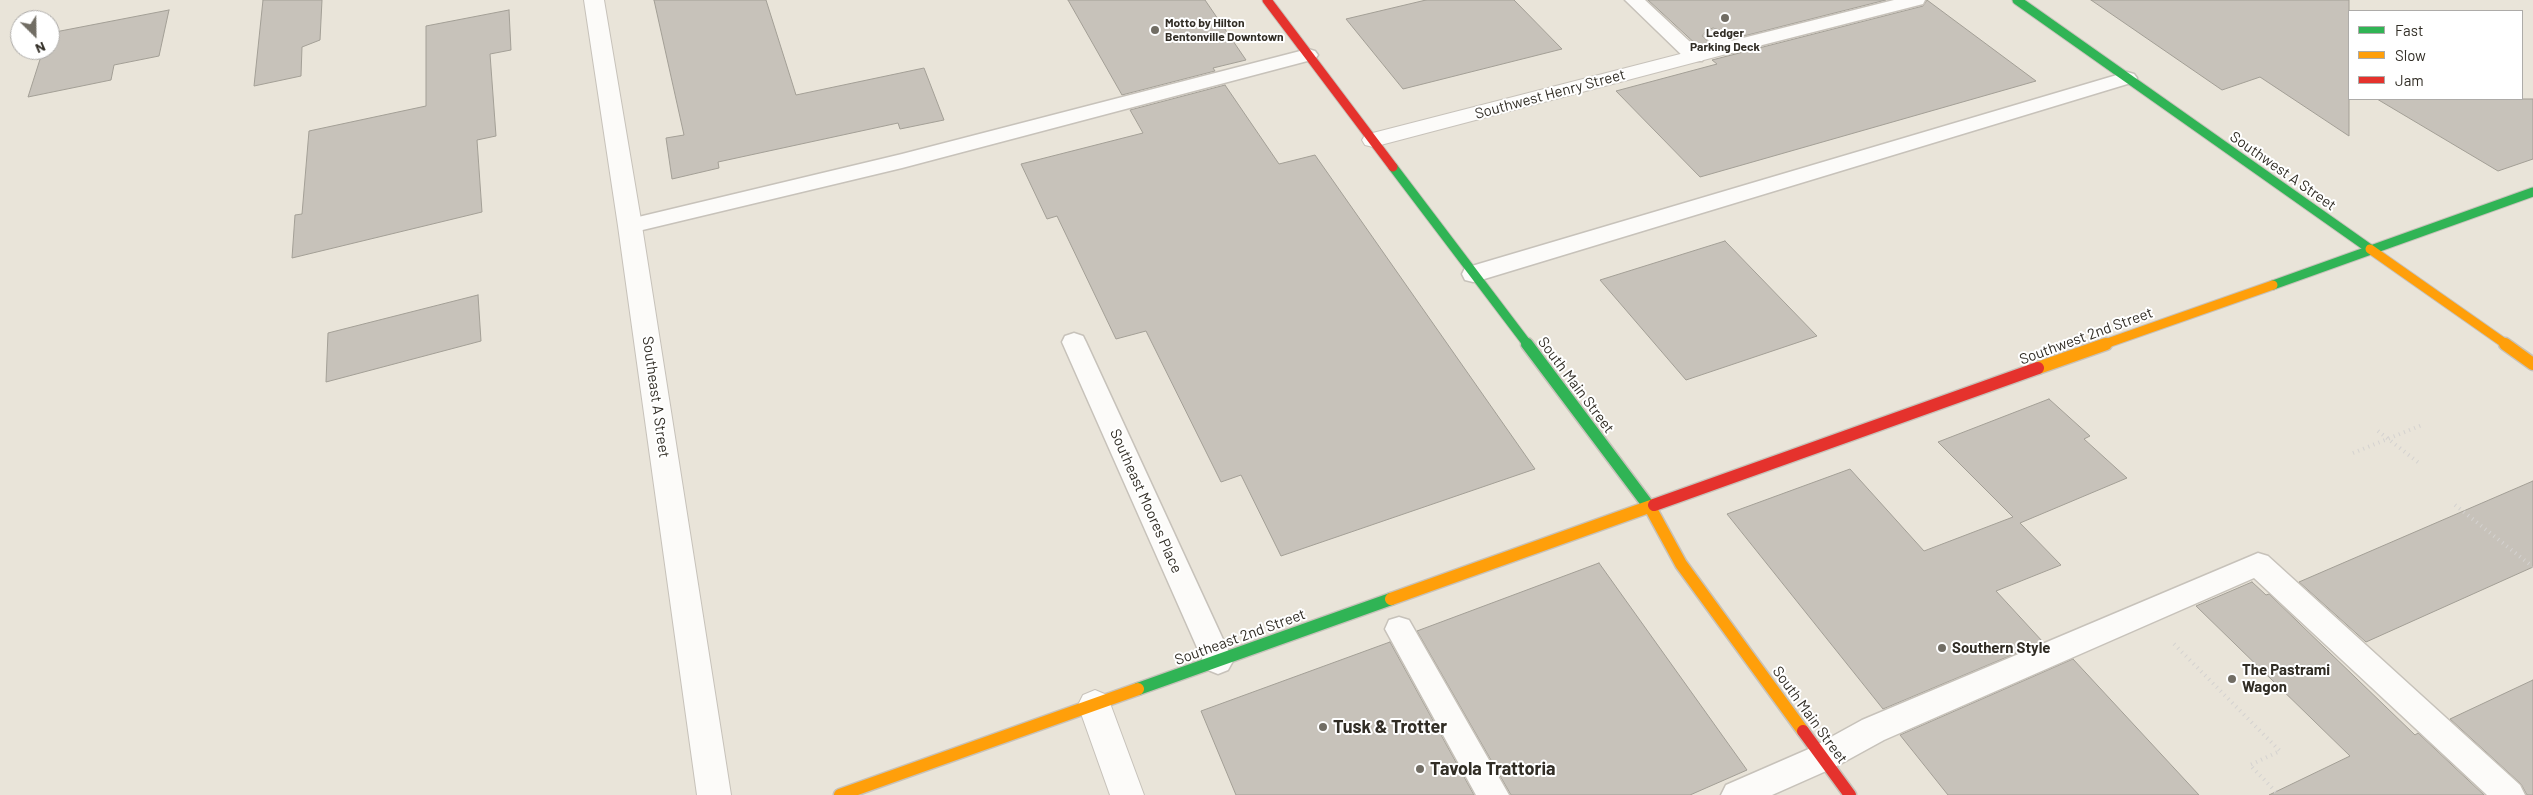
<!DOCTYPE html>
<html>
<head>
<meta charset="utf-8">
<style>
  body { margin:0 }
  #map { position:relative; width:2533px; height:795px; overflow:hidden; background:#e9e4d9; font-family:Barlow,sans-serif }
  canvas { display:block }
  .legend { position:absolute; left:2348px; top:10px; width:175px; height:90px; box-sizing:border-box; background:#fff; border:1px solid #adaba8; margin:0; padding:6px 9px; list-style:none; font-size:15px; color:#312d25 }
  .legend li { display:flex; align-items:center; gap:10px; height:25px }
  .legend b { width:25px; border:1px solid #adaba8 }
  .north { position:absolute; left:10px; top:10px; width:50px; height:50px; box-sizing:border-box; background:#fff; border:1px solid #adaba8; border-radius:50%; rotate:157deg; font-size:14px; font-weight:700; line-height:20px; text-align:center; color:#312d25 }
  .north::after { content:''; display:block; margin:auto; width:18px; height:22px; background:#716d64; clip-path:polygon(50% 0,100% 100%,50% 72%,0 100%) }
</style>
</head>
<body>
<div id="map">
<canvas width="2533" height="795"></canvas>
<ul class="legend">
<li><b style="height:6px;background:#30b455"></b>Fast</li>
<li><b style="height:6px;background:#ff9f0a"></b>Slow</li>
<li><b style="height:6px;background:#e5322d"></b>Jam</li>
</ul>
<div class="north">N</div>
</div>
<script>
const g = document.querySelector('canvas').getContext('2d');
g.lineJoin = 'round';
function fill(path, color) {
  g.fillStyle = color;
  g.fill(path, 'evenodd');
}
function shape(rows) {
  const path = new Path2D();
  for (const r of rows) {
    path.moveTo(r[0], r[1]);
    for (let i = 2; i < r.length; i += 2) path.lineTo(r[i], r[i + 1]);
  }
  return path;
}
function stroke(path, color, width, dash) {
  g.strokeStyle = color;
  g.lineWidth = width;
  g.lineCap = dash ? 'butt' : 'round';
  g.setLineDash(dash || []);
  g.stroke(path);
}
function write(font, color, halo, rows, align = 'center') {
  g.font = font + ' Barlow,sans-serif';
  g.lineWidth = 4;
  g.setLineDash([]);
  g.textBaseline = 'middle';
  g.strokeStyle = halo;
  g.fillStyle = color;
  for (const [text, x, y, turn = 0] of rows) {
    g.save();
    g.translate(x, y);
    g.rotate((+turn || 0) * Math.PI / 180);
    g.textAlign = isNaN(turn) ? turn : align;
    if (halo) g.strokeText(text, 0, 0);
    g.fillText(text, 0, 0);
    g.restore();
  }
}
const building = shape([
  [263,0,322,0,320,40,302,47,301,76,254,86,263,0],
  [654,0,766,0,796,95,924,68,944,120,900,129,898,123,718,162,719,168,672,179,666,138,684,135,654,0],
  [1068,0,1205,0,1246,60,1213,68,1215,71,1122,95,1068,0],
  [1426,0,1514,0,1562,49,1403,89,1346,19,1426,0],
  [1648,0,1886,0,1732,39,1722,31,1713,28,1706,31,1702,36,1710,44,1699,47,1648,0],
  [1927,0,2036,81,1700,177,1616,91,1717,64,1712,60,1923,6,1927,0],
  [2091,0,2349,0,2349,136,2260,77,2222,90,2091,0],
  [169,10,159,56,114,65,111,80,28,97,43,50,50,50,50,33,169,10],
  [509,10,511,50,490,54,496,136,477,140,482,212,292,258,295,215,302,214,309,131,426,106,426,26,509,10],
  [1225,85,1279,164,1315,155,1535,469,1281,556,1241,475,1221,482,1146,331,1116,339,1057,216,1047,219,1021,164,1143,133,1130,110,1225,85],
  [2377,99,2533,99,2533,159,2498,171,2377,99],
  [1725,241,1817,336,1686,380,1600,280,1725,241],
  [478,295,481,341,326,382,328,333,478,295],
  [2049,399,2090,436,2084,439,2127,478,2020,523,2061,565,1996,591,2043,642,1883,709,1727,514,1850,469,1924,551,2013,517,1938,442,2049,399],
  [2533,481,2533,567,2366,642,2299,582,2533,481],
  [1599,563,1747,770,1690,795,1511,795,1417,631,1599,563],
  [2252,582,2266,595,2269,594,2415,735,2418,733,2484,795,2269,795,2350,756,2196,606,2252,582],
  [1390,642,1474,795,1236,795,1201,711,1390,642],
  [2073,659,2199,795,1948,795,1900,735,2073,659],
  [2533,680,2533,795,2527,795,2521,784,2450,719,2533,680]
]);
const path = shape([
  [2378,431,2419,463],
  [2353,453,2422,425],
  [2455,505,2533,567],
  [2174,644,2280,751,2250,765,2279,795]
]);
const lane = shape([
  [1625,0,1645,0,1702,53,1705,57,1702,61,1688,61,1625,0],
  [1894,0,1925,0,1923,4,1727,54,1720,52,1704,36,1707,32,1714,30,1721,32,1731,41,1894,0],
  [1308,49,1315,51,1318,55,1315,59,902,168,630,233,622,231,619,226,622,221,630,219,902,154,1308,49],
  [2127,72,2134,74,2137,78,2134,82,1481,280,1473,282,1465,280,1462,274,1465,268,2127,72],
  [1074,333,1083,336,1086,342,1233,661,1228,670,1218,674,1208,670,1203,661,1062,342,1065,336,1074,333],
  [2258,553,2268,556,2520,785,2525,795,2487,795,2254,578,1884,740,1833,768,1772,795,1721,795,1726,785,1811,748,1862,720,2258,553],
  [1399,617,1409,620,1509,795,1476,795,1385,629,1389,620,1399,617]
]);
const street = shape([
  [584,0,604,0,642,226,731,795,697,795,618,226,584,0],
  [1727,42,1734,44,1738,48,1734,52,1373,147,1365,145,1362,140,1365,135,1727,42],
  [1095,690,1107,695,1144,795,1110,795,1078,705,1083,695,1095,690]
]);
const fastFar1 = shape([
  [2017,0,2370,249],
  [1393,167,1528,345],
  [2273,285,2533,192]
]);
const fast = shape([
  [1527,344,1651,509],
  [1138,689,1391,599]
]);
const slowFar1 = shape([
  [2370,249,2507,345],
  [2102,345,2273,285]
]);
const slow = shape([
  [2505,344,2533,364],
  [2038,368,2106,344],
  [1651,509,1681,564,1803,731],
  [1391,599,1654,505],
  [840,795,1138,689]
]);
const jamFar1 = shape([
  [1267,0,1393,167]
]);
const jam = shape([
  [1654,505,2038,368],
  [1803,731,1850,795]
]);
const markers = [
  [1725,18,5,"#716d64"],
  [1155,30,5,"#716d64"],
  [1942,648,5,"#716d64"],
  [2232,679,5,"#716d64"],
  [1323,727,5,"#716d64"],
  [1420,769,5,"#716d64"]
];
const farPoinames = [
  ["Motto by Hilton",1165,23],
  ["Bentonville Downtown",1165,37],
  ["Ledger",1725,33,"center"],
  ["Parking Deck",1725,47,"center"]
];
const streetNames = [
  ["Southwest Henry Street",1550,94,-15],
  ["Southwest A Street",2283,171,35],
  ["Southwest 2nd Street",2086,336,-20],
  ["South Main Street",1576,385,53],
  ["Southeast A Street",656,397,82],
  ["Southeast Moores Place",1146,501,66],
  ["Southeast 2nd Street",1240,637,-20],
  ["South Main Street",1810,715,54]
];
const poiNames = [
  ["Southern Style",1952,648],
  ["The Pastrami",2242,670],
  ["Wagon",2242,687]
];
const nearPoinames = [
  ["Tusk & Trotter",1333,727],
  ["Tavola Trattoria",1430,769]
];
fill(building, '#c7c2ba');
stroke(building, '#a39f96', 1);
stroke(lane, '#c7c2ba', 3);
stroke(street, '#c7c2ba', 2);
stroke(fastFar1, '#c7c2ba', 11);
stroke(fast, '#c7c2ba', 15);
stroke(slowFar1, '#c7c2ba', 11);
stroke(slow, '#c7c2ba', 15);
stroke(jamFar1, '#c7c2ba', 11);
stroke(jam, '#c7c2ba', 15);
stroke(path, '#d4d2d0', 4, [1, 4.5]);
fill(lane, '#fcfbf9');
fill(street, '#fcfbf9');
stroke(fastFar1, '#30b455', 9);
stroke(fast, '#30b455', 12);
stroke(slowFar1, '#ff9f0a', 9);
stroke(slow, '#ff9f0a', 12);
stroke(jamFar1, '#e5322d', 9);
stroke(jam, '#e5322d', 12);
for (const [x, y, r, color] of markers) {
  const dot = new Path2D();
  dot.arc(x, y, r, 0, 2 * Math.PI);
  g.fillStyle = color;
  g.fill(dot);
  stroke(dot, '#fff', 2);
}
write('bold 12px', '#312d25', '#fff', farPoinames, 'left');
write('15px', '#312d25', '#fff', streetNames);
write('bold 15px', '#312d25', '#fff', poiNames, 'left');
write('bold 18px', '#312d25', '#fff', nearPoinames, 'left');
</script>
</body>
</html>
